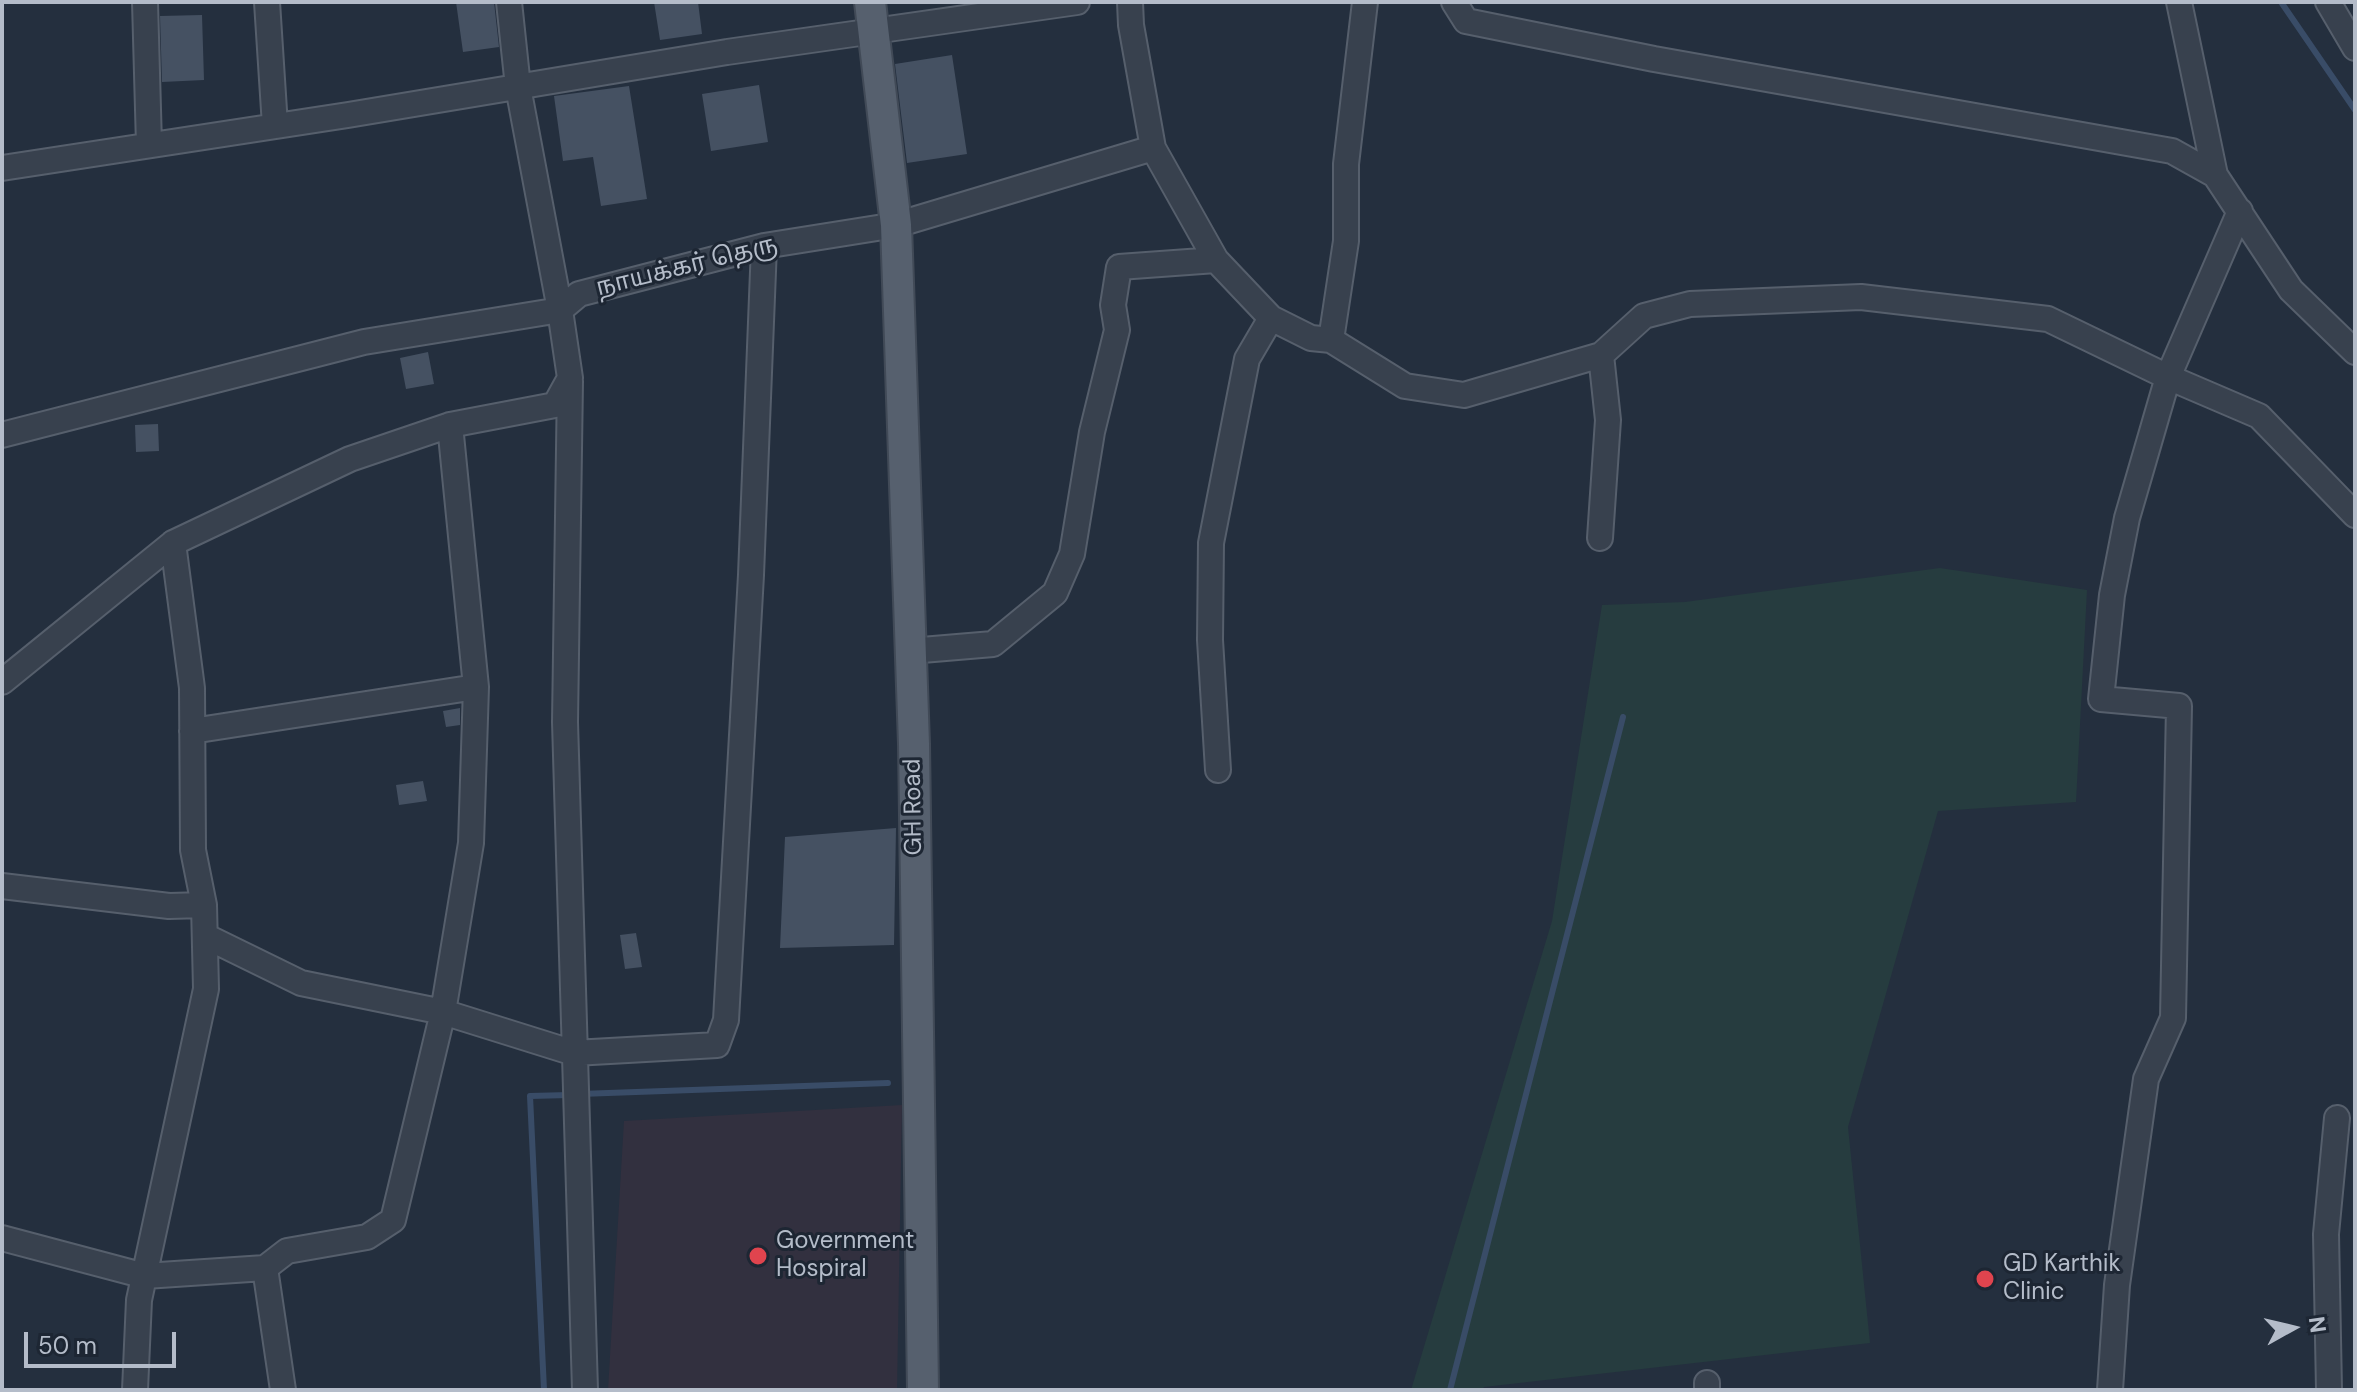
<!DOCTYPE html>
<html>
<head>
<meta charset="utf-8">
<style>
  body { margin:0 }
  #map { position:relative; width:2357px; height:1392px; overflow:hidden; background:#242f3e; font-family:"DM Sans",sans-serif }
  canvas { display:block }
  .frame { position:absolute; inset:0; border:4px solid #b4bcc9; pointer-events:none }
  .north { position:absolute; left:2253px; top:1288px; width:80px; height:80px; -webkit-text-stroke:6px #1d2633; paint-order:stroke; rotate:82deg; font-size:22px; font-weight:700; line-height:32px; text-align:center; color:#b4bcc9 }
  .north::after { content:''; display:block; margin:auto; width:28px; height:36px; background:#b4bcc9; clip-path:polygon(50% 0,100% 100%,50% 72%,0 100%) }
  .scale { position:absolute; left:24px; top:1332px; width:152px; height:36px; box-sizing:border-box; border:4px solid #b4bcc9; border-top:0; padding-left:10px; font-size:24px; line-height:28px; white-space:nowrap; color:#b4bcc9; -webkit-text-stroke:6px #1d2633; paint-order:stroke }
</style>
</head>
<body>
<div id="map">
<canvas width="2357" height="1392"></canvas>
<div class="frame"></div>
<div class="north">N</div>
<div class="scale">50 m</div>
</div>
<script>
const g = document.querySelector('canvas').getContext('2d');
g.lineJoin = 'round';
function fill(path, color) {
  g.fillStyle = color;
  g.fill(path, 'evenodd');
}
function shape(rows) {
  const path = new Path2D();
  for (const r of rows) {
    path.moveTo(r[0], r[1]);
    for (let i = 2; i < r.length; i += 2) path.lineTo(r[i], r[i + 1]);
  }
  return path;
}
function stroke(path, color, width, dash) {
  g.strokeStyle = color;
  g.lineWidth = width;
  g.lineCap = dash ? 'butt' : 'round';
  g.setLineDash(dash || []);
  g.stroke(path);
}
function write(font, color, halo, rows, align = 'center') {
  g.font = font + ' "DM Sans","Noto Sans Tamil",sans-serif';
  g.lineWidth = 6;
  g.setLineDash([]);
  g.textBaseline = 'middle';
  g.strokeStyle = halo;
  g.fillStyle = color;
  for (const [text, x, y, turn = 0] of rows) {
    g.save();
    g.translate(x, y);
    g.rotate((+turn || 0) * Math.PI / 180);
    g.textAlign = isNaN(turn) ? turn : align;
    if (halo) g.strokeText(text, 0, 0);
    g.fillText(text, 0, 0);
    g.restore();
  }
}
const medical = shape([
  [902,1105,897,1390,608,1390,624,1121]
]);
const green = shape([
  [1940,568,2087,590,2076,802,1938,811,1848,1127,1870,1343,1484,1387,1482,1390,1411,1390,1552,921,1602,605,1685,602]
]);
const stream = shape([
  [2281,2,2355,110],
  [580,1094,888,1083],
  [544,1390,530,1096,569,1095],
  [1450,1390,1623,717]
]);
const building = shape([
  [456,2,494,2,499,47,463,52],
  [654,2,698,2,702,34,660,40],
  [202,15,204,80,162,82,160,16],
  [952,55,967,154,907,163,895,64],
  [759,85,768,142,711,151,702,94],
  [629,86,647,199,601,206,593,157,563,161,554,96],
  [428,352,434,384,406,389,400,358],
  [158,424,159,451,136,452,135,425],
  [460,708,460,725,446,727,443,711],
  [423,781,427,801,399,805,396,785],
  [896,828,894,945,780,948,785,837],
  [636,933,642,967,625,969,620,935]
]);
const minor = shape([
  [145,2,149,145],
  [267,2,275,126],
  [1454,2,1466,21,1654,59,2172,151,2215,175,2291,290,2355,352],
  [2179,2,2215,175],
  [2328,2,2355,48],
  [2,168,348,115,727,52,1077,2],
  [2240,211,2168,377,2259,416,2355,515],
  [1216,260,1271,318,1311,338,1331,340,1405,386,1464,395,1601,355,1644,316,1690,304,1861,297,2048,319,2168,377,2127,518,2112,595,2101,699,2179,706,2173,1018,2146,1079,2117,1285,2110,1390],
  [1331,340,1346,241,1346,164,1365,2],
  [570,381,565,722,585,1390],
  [2,435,364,342,560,310,518,87,509,2],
  [1600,538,1608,420,1601,355],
  [910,651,993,644,1055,593,1072,554,1092,432,1117,330,1113,305,1119,267,1216,260,1153,148,1131,25,1130,2],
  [2,682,173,543,350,459,450,425,555,405,570,378,560,310,579,294,764,246,896,225,1153,148],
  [192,731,476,687],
  [1218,770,1210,640,1211,543,1247,359,1271,318],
  [2,886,169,906,204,905],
  [205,936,301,983,443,1012,574,1053,717,1045,726,1020,751,575,764,246],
  [2,1238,145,1276,265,1268,283,1390],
  [265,1268,287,1251,367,1237,393,1220,443,1012,471,843,476,687,450,425],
  [135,1390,139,1300,206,989,204,905,193,850,192,688,173,543],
  [1707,1390,1707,1383],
  [2329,1390,2326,1234,2337,1118]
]);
const major = shape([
  [870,2,896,225,914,744,923,1390]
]);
const markers = [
  [758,1256,10,"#e0444e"],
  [1985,1279,10,"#e0444e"]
];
const streetNames = [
  ["நாயக்கர் தெரு",687,267,-14],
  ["GH Road",914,807,-91]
];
const poiNames = [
  ["Government",776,1242],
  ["Hospiral",776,1270],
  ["GD Karthik",2003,1265],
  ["Clinic",2003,1293]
];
fill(medical, '#32303f');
fill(green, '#263c3f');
stroke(stream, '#394c67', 6);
fill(building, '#455162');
stroke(minor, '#565f6c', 28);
stroke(major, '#414a57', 34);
stroke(minor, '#38414e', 24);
stroke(major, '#56606e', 30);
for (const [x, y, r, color] of markers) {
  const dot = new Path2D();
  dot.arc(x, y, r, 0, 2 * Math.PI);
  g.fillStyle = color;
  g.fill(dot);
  stroke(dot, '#1d2633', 3);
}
write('24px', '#b4bcc9', '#1d2633', streetNames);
write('24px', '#b4bcc9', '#1d2633', poiNames, 'left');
</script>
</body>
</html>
